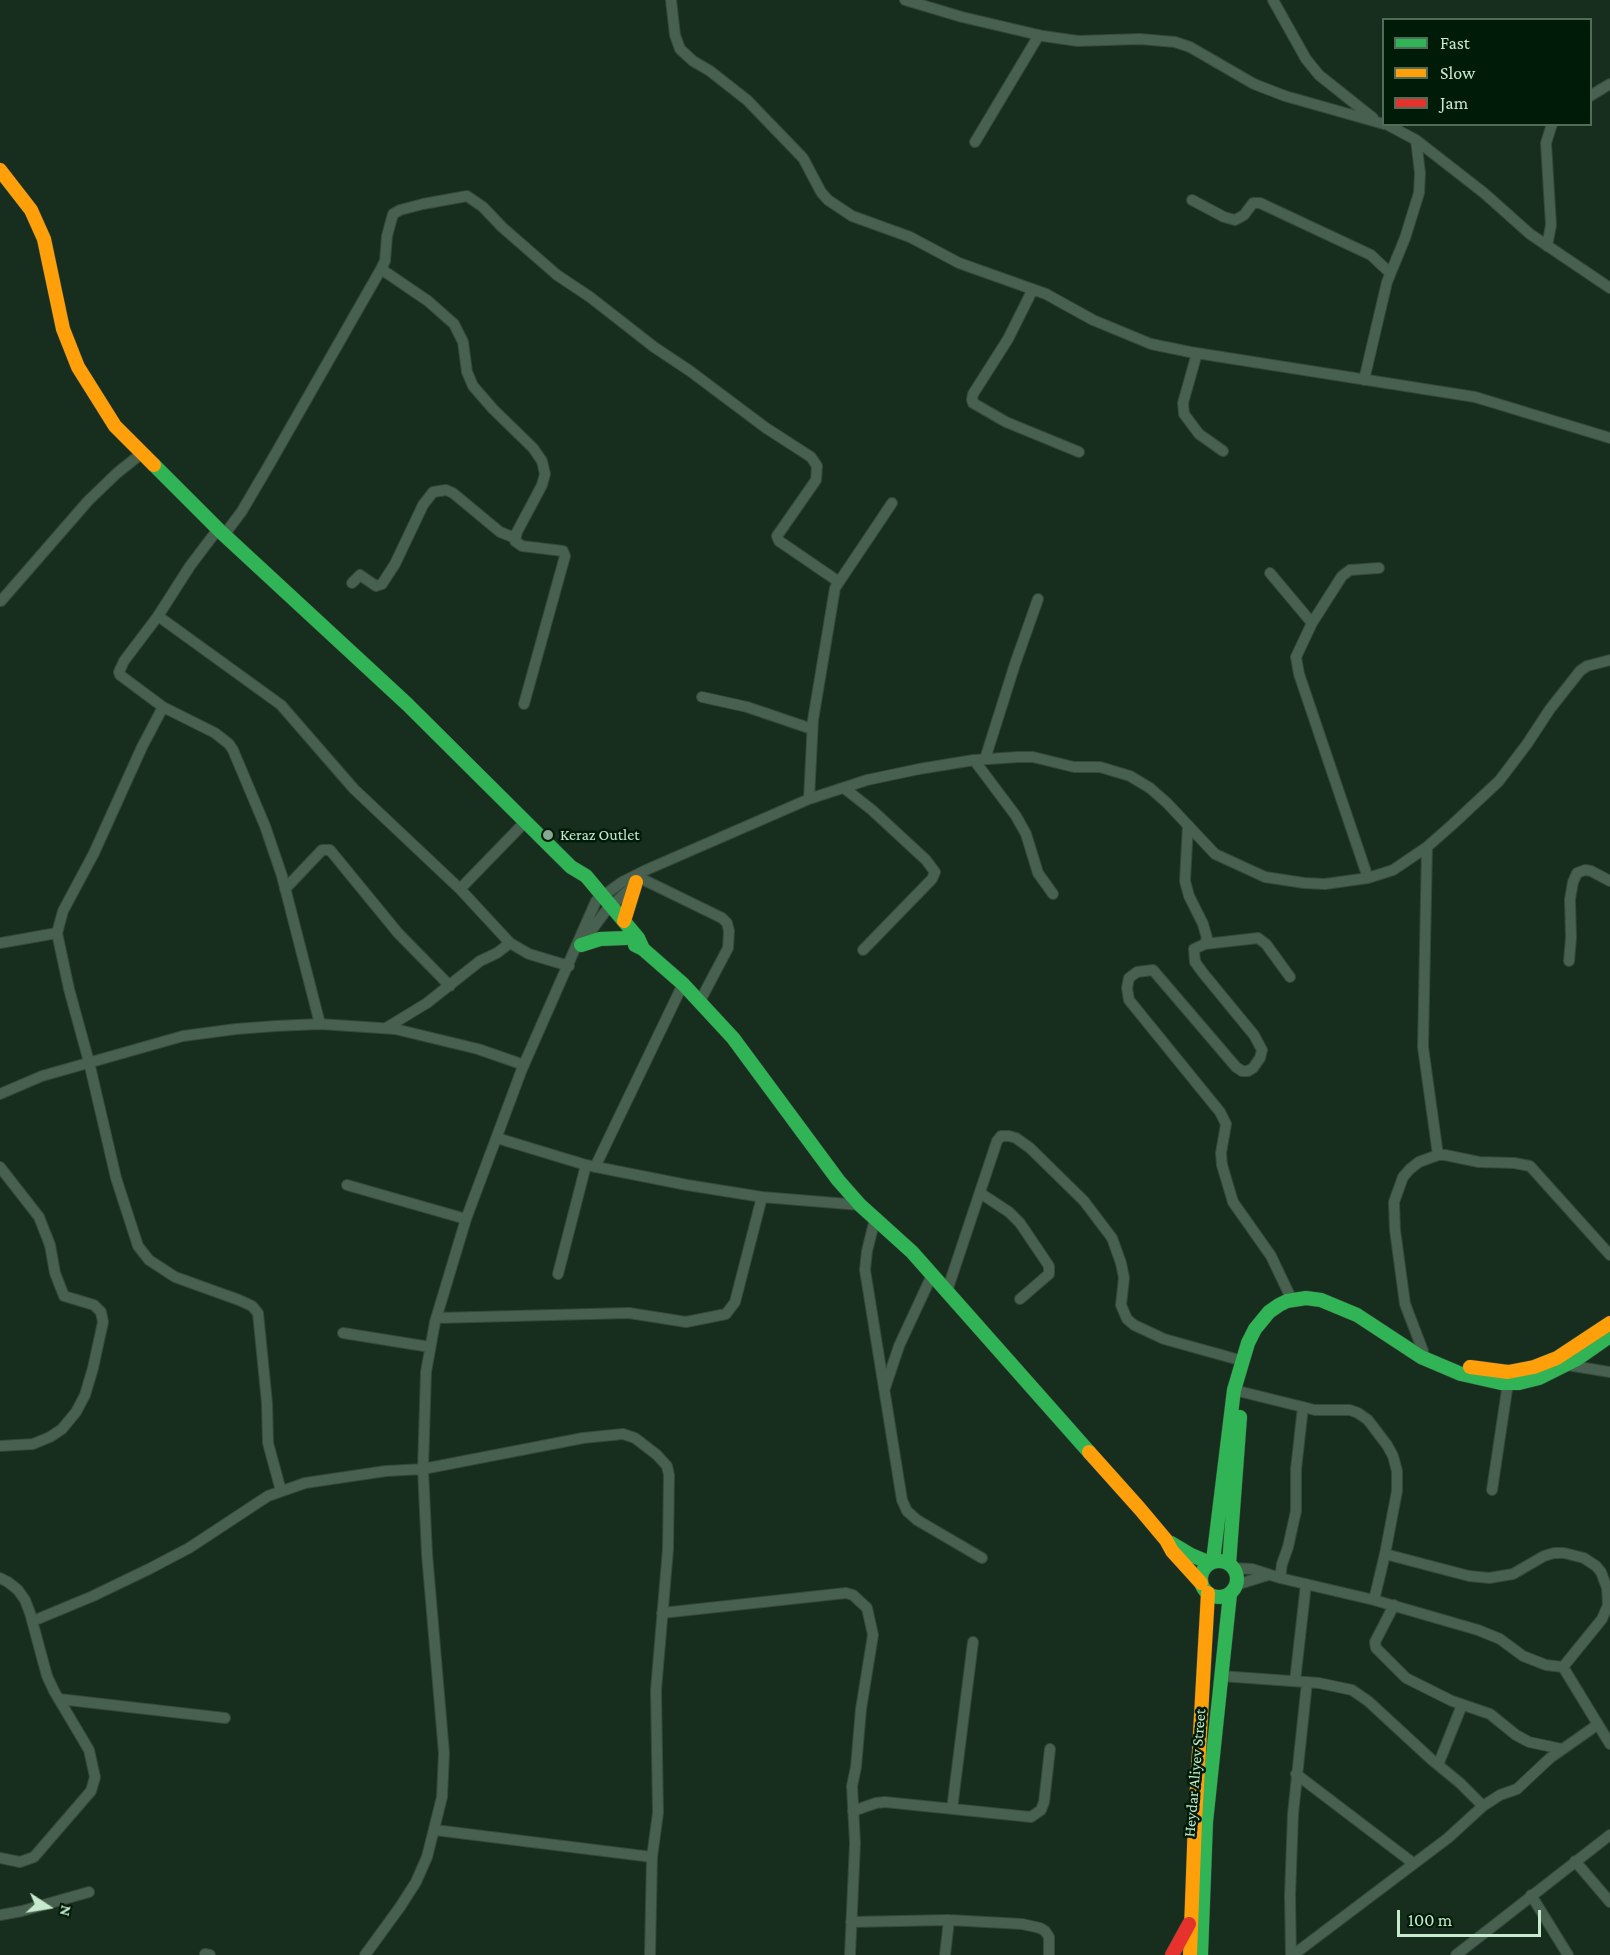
<!DOCTYPE html>
<html>
<head>
<meta charset="utf-8">
<style>
  body { margin:0 }
  #map { position:relative; width:1610px; height:1955px; overflow:hidden; background:#172d1e; font-family:"Crimson Pro",serif }
  canvas { display:block }
  .legend { position:absolute; left:1382px; top:18px; width:210px; height:108px; box-sizing:border-box; background:#001b08; border:2px solid #506e57; margin:0; padding:8px 10px; list-style:none; font-size:18px; color:#c7eace }
  .legend li { display:flex; align-items:center; gap:12px; height:30px }
  .legend b { width:30px; border:2px solid #506e57 }
  .north { position:absolute; left:18px; top:1877px; width:60px; height:60px; -webkit-text-stroke:4px #001b08; paint-order:stroke; rotate:102deg; font-size:16px; font-weight:700; line-height:24px; text-align:center; color:#c7eace }
  .north::after { content:''; display:block; margin:auto; width:21px; height:27px; background:#c7eace; clip-path:polygon(50% 0,100% 100%,50% 72%,0 100%) }
  .scale { position:absolute; left:1397px; top:1910px; width:144px; height:27px; box-sizing:border-box; border:3px solid #c7eace; border-top:0; padding-left:8px; font-size:18px; line-height:21px; white-space:nowrap; color:#c7eace; -webkit-text-stroke:4px #001b08; paint-order:stroke }
</style>
</head>
<body>
<div id="map">
<canvas width="1610" height="1955"></canvas>
<ul class="legend">
<li><b style="height:8px;background:#30b455"></b>Fast</li>
<li><b style="height:8px;background:#ff9f0a"></b>Slow</li>
<li><b style="height:8px;background:#e5322d"></b>Jam</li>
</ul>
<div class="north">N</div>
<div class="scale">100 m</div>
</div>
<script>
const g = document.querySelector('canvas').getContext('2d');
g.lineJoin = 'round';
function shape(rows) {
  const path = new Path2D();
  for (const r of rows) {
    if (r.length === 3) {
      path.moveTo(r[0] + r[2], r[1]);
      path.arc(r[0], r[1], r[2], 0, 2 * Math.PI);
      continue;
    }
    path.moveTo(r[0], r[1]);
    for (let i = 2; i < r.length; i += 2) path.lineTo(r[i], r[i + 1]);
  }
  return path;
}
function stroke(path, color, width, dash) {
  g.strokeStyle = color;
  g.lineWidth = width;
  g.lineCap = dash ? 'butt' : 'round';
  g.setLineDash(dash || []);
  g.stroke(path);
}
function write(font, color, halo, rows, align = 'center') {
  g.font = font + ' "Crimson Pro",serif';
  g.lineWidth = 5;
  g.setLineDash([]);
  g.textBaseline = 'middle';
  g.strokeStyle = halo;
  g.fillStyle = color;
  for (const [text, x, y, turn = 0] of rows) {
    g.save();
    g.translate(x, y);
    g.rotate((+turn || 0) * Math.PI / 180);
    g.textAlign = isNaN(turn) ? turn : align;
    if (halo) g.strokeText(text, 0, 0);
    g.fillText(text, 0, 0);
    g.restore();
  }
}
const street = shape([
  [671,0,675,35,680,49,693,61,710,71,747,100,803,158,821,192,828,200,852,216,910,237,959,263,1046,294,1093,320,1151,344,1190,352,1475,397,1610,438],
  [905,0,962,17,1043,36,1078,41,1140,39,1175,42,1190,47,1254,84,1285,96,1384,124],
  [1273,0,1306,59,1319,75,1373,118],
  [1590,96,1610,84],
  [1386,124,1416,140,1484,193,1530,234,1610,288],
  [975,142,1039,35],
  [1192,200,1224,217,1235,220,1244,215,1253,203,1260,203,1371,255,1390,273],
  [1547,246,1551,225,1546,143,1552,124],
  [381,269,428,301,454,324,463,342,467,372,473,386,493,409,533,448,542,461,545,474,542,485,517,532,515,541,522,546,563,551,565,556,524,704],
  [1033,289,1008,339,973,394,972,400,973,403,1006,422,1079,452],
  [1197,353,1183,403,1184,414,1199,434,1223,451],
  [1364,380,1387,282,1405,238,1419,193,1420,173,1416,140],
  [218,529,190,566,158,616,124,661,119,672,120,675,163,707,215,733,229,744,233,750,265,826,282,876,320,1024],
  [224,535,242,511,269,465,381,269,385,261,387,236,393,214,400,210,423,204,467,196,483,207,502,227,557,275,590,297,654,347,690,371,766,428,811,457,817,466,816,480,777,536,779,541,839,582],
  [1270,573,1312,623],
  [352,583,360,575,376,586,382,584,395,564,423,505,433,492,446,490,453,493,500,532,515,538],
  [1,601,88,501,117,473,141,454],
  [158,616,281,705,354,789,460,889,510,943,529,954,569,966],
  [702,697,747,707,812,729],
  [163,707,142,747,94,853,63,911,57,933,69,989,89,1062,116,1178,138,1246,149,1260,175,1277,239,1300,252,1306,258,1313,267,1403,268,1443,281,1491],
  [985,759,1015,664,1038,599],
  [974,760,1016,816,1026,834,1038,873,1053,894],
  [844,788,872,810,926,860,935,872,932,879,863,950],
  [809,799,813,720,835,588,892,503],
  [1188,825,1185,881,1189,896,1203,924,1207,938,1205,944,1194,949,1195,962,1203,973,1254,1035,1262,1050,1260,1058,1253,1068,1248,1071,1242,1071,1236,1067,1153,970,1137,972,1129,978,1127,988,1129,1000,1220,1112,1226,1124,1221,1153,1222,1165,1233,1202,1271,1256,1292,1300],
  [640,878,722,918,727,923,729,931,728,948,700,1001],
  [1368,878,1299,674,1296,657,1312,623,1342,576,1350,570,1379,568],
  [285,889,322,850,330,850,398,933,450,986],
  [460,889,525,822],
  [0,943,57,933],
  [1205,944,1258,938,1266,944,1290,977],
  [580,946,605,912,633,886],
  [1569,961,1571,938,1570,899,1573,882,1577,873,1585,870,1591,871,1610,881],
  [386,1028,427,1003,480,961,497,953,510,943],
  [0,1094,42,1076,183,1036,236,1029,276,1026,320,1024,395,1029,478,1049,524,1065],
  [497,1138,586,1165,687,1185,762,1197,860,1205],
  [1438,1155,1445,1155,1479,1162,1514,1163,1530,1166,1610,1255],
  [0,1167,39,1217,50,1245,55,1273,64,1296,94,1305,101,1312,103,1322,93,1368,85,1395,76,1412,62,1429,50,1437,33,1444,0,1446],
  [595,1167,683,984],
  [347,1185,466,1219],
  [980,1193,1009,1212,1020,1223,1049,1266,1049,1274,1020,1299],
  [875,1219,867,1251,865,1270,902,1500,907,1511,917,1520,982,1558],
  [558,1274,586,1165],
  [947,1291,997,1141,1001,1136,1009,1136,1016,1138,1030,1148,1084,1201,1112,1238,1121,1263,1124,1278,1121,1305,1127,1319,1134,1325,1164,1339,1243,1361],
  [436,1318,629,1313,686,1322,726,1314,735,1302,762,1197],
  [343,1333,430,1347],
  [1421,1357,1423,1351,1405,1304,1395,1230,1394,1202,1403,1177,1410,1169,1419,1162,1438,1155,1423,1047,1427,847],
  [1567,1365,1610,1372],
  [885,1388,899,1346,932,1275],
  [1234,1390,1315,1410,1350,1410,1358,1413,1368,1420,1387,1445,1393,1456,1397,1471,1397,1491,1385,1554],
  [1492,1490,1508,1383],
  [1233,1568,1252,1569,1280,1578,1374,1600,1478,1630,1500,1639,1523,1656,1546,1665,1563,1667],
  [0,1578,8,1582,18,1590,25,1600,30,1613,47,1676,54,1691,89,1750,95,1777,91,1791,34,1857,20,1862,0,1858],
  [1280,1578,1282,1564,1288,1547,1296,1511,1296,1469,1303,1407],
  [1236,1585,1268,1575],
  [1374,1600,1385,1554,1469,1576,1489,1578,1513,1574,1544,1556,1554,1553,1564,1553,1584,1558,1596,1566,1601,1572,1607,1588,1608,1605,1602,1619,1563,1667],
  [1394,1605,1375,1642,1376,1648,1406,1678,1452,1701,1490,1714,1516,1735,1529,1742,1562,1749],
  [662,1613,846,1593,853,1595,867,1608,873,1635,861,1709,856,1767,852,1786,855,1843,850,1955],
  [33,1621,93,1596,149,1569,189,1548,268,1496,305,1483,386,1471,423,1469,583,1438,623,1434,635,1438,657,1455,667,1466,669,1475,668,1549,656,1690,658,1813,652,1857,435,1830],
  [1563,1667,1610,1744],
  [1221,1676,1319,1683,1352,1690,1368,1701,1432,1760,1460,1783,1483,1806,1500,1795,1517,1789,1550,1758,1597,1725],
  [1295,1681,1306,1584],
  [59,1699,225,1718],
  [1438,1765,1462,1705],
  [1296,1774,1413,1863],
  [952,1809,973,1642],
  [853,1811,876,1803,885,1802,1031,1817,1041,1810,1044,1802,1050,1749],
  [1575,1861,1610,1902],
  [1531,1895,1568,1955],
  [0,1915,22,1911,89,1892],
  [851,1922,949,1920,1022,1924,1040,1928,1045,1931,1049,1937,1049,1955],
  [205,1954,210,1955],
  [365,1955,400,1907,416,1882,427,1857,442,1797,444,1753,427,1554,423,1469,426,1372,435,1322,466,1219,522,1069,596,901,622,882,646,870,809,799,867,780,919,769,974,760,1018,757,1033,757,1074,767,1100,767,1130,776,1150,788,1167,803,1215,854,1265,877,1304,883,1325,884,1368,878,1393,870,1402,864,1427,847,1453,824,1499,781,1527,744,1550,709,1580,671,1587,666,1610,660],
  [650,1955,652,1857],
  [945,1955,949,1920],
  [1291,1955,1290,1896,1293,1814,1307,1682],
  [1293,1955,1448,1838,1483,1806],
  [1456,1955,1610,1835]
]);
const fast = shape([
  [154,465,221,532,407,704,571,867,586,876,638,938,643,949],
  [581,945,600,939,626,938],
  [635,945,643,949,683,984,733,1038,838,1180,860,1205,912,1252,1089,1452],
  [1171,1543,1191,1555,1210,1563],
  [1219,1579,18],
  [1213,1561,1234,1390,1248,1343,1255,1329,1269,1312,1279,1305,1287,1301,1306,1298,1321,1300,1357,1315,1421,1357,1461,1374,1501,1383,1519,1383,1539,1378,1577,1359,1610,1336],
  [1229,1564,1240,1417],
  [1201,1955,1206,1822,1230,1594]
]);
const slow = shape([
  [0,170,31,210,44,239,63,329,78,367,115,426,154,465],
  [624,921,636,882],
  [1470,1367,1508,1372,1534,1367,1557,1358,1610,1323],
  [1089,1452,1140,1509,1166,1540,1172,1551,1201,1583],
  [1190,1955,1195,1821,1208,1593]
]);
const jam = shape([
  [1172,1955,1189,1924]
]);
const markers = [
  [548,835,6,"#89a890"]
];
const poiNames = [
  ["Keraz Outlet",560,835]
];
const streetNames = [
  ["Heydar Aliyev Street",1195,1773,-85]
];
stroke(street, '#35483a', 12);
stroke(fast, '#35483a', 15);
stroke(slow, '#35483a', 15);
stroke(jam, '#35483a', 15);
stroke(street, '#47604f', 10);
stroke(fast, '#30b455', 14);
stroke(slow, '#ff9f0a', 14);
stroke(jam, '#e5322d', 14);
for (const [x, y, r, color] of markers) {
  const dot = new Path2D();
  dot.arc(x, y, r, 0, 2 * Math.PI);
  g.fillStyle = color;
  g.fill(dot);
  stroke(dot, '#001b08', 2);
}
write('16px', '#c7eace', '#001b08', poiNames, 'left');
write('16px', '#c7eace', '#001b08', streetNames);
</script>
</body>
</html>
